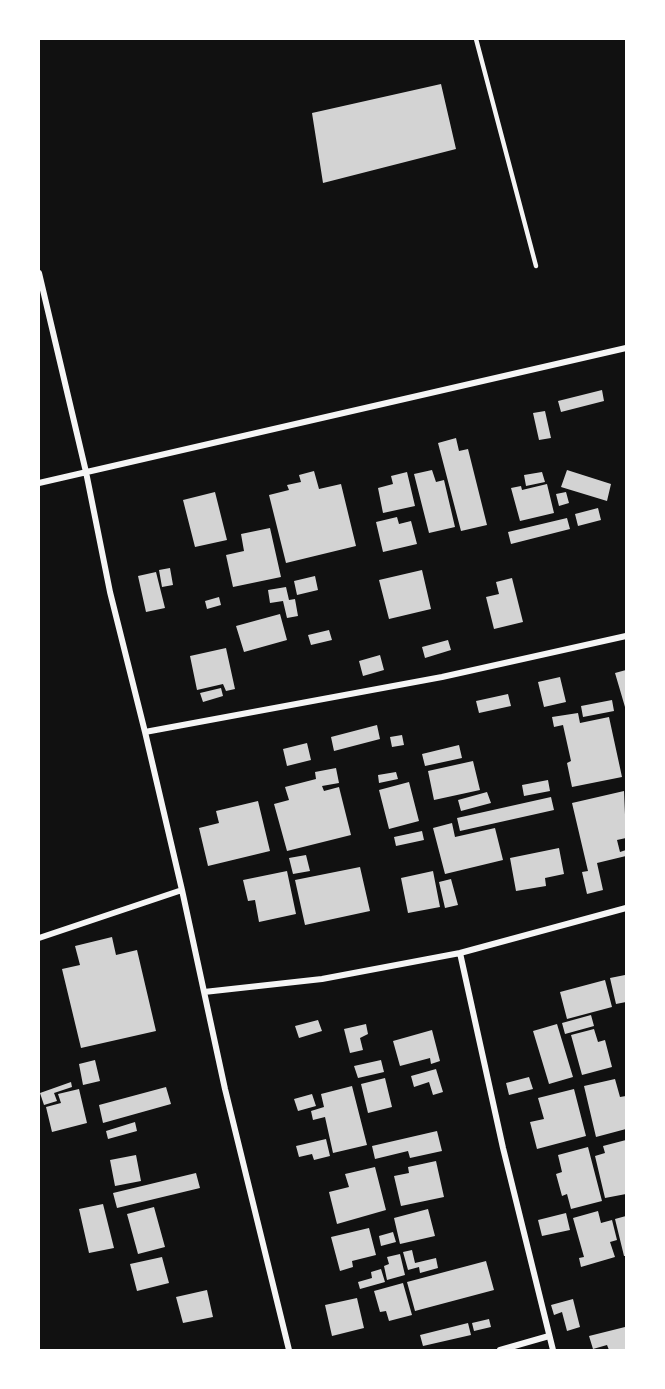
<!DOCTYPE html>
<html>
<head>
<meta charset="utf-8">
<style>
  body { margin:0 }
  #map { position:relative; width:665px; height:1389px; overflow:hidden; background:#111; font-family:Overpass,sans-serif }
  canvas { display:block }
  .frame { position:absolute; inset:0; border:40px solid #fff; pointer-events:none }
</style>
</head>
<body>
<div id="map">
<canvas width="665" height="1389"></canvas>
<div class="frame"></div>
</div>
<script>
const g = document.querySelector('canvas').getContext('2d');
g.lineJoin = 'round';
function fill(path, color) {
  g.fillStyle = color;
  g.fill(path, 'evenodd');
}
function shape(rows) {
  const path = new Path2D();
  for (const r of rows) {
    path.moveTo(r[0], r[1]);
    for (let i = 2; i < r.length; i += 2) path.lineTo(r[i], r[i + 1]);
  }
  return path;
}
function stroke(path, color, width, dash) {
  g.strokeStyle = color;
  g.lineWidth = width;
  g.lineCap = dash ? 'butt' : 'round';
  g.setLineDash(dash || []);
  g.stroke(path);
}
const building = shape([
  [441,84,456,149,323,183,312,113],
  [602,390,604,401,561,412,558,401],
  [545,411,551,438,539,440,533,413],
  [456,438,459,451,468,449,487,525,461,531,438,443],
  [432,470,436,482,444,480,455,527,429,533,414,474],
  [567,470,611,484,607,501,561,487],
  [314,471,319,489,341,484,356,546,286,563,269,495,289,490,287,485,301,482,299,475],
  [407,472,415,506,383,513,378,488,393,484,391,476],
  [542,472,545,482,526,486,524,475],
  [547,484,554,513,520,521,511,488,521,486,522,490],
  [215,492,227,540,195,547,183,500],
  [566,492,569,503,559,506,556,494],
  [598,508,601,520,578,526,575,514],
  [397,517,399,524,411,521,417,544,383,552,376,522],
  [567,518,570,529,511,544,508,532],
  [270,528,281,577,233,587,226,555,244,551,241,534],
  [170,568,173,585,162,587,159,570],
  [422,570,431,609,389,619,379,580],
  [156,572,165,608,146,612,138,576],
  [315,576,318,590,297,595,294,581],
  [512,578,523,622,494,629,486,597,499,594,496,582],
  [286,587,289,600,295,599,298,616,287,618,283,601,270,603,268,590],
  [219,597,221,605,207,609,205,601],
  [280,614,287,640,244,652,236,626],
  [329,630,332,640,311,645,308,635],
  [448,640,451,650,425,658,422,647],
  [226,648,235,689,226,691,223,684,197,690,190,656],
  [380,655,384,670,363,676,359,661],
  [626,670,626,707,625,707,615,673],
  [560,677,566,702,544,707,538,682],
  [221,688,223,696,203,702,200,693],
  [508,694,511,706,479,713,476,701],
  [612,700,614,711,583,717,581,706],
  [578,713,580,723,609,717,622,777,572,787,567,763,571,761,563,725,554,727,552,717],
  [377,725,380,739,334,751,331,737],
  [402,735,404,745,392,747,390,737],
  [307,743,311,760,287,766,283,749],
  [459,745,462,758,425,766,422,754],
  [473,761,480,790,434,800,428,771],
  [336,768,339,783,322,786,324,791,339,787,351,835,287,851,274,804,289,800,285,787,316,779,315,772],
  [396,772,398,779,379,783,378,775],
  [548,780,550,791,524,796,522,785],
  [409,782,419,821,389,829,379,790],
  [624,791,626,838,617,840,620,852,626,850,626,856,597,863,603,890,587,894,582,872,588,871,572,803],
  [487,792,491,803,461,811,458,800],
  [551,797,554,810,460,831,457,818],
  [258,801,270,851,208,866,199,828,219,823,216,811],
  [452,823,455,837,495,828,503,860,445,874,433,828],
  [422,831,424,840,396,846,394,837],
  [559,848,564,874,545,878,546,886,516,891,510,858],
  [306,855,310,871,293,874,289,858],
  [360,867,370,911,305,925,295,880],
  [287,871,296,914,259,922,255,900,248,901,243,880],
  [433,871,440,907,408,913,401,878],
  [451,879,458,905,445,908,439,882],
  [112,937,116,955,137,950,156,1031,81,1048,62,969,80,965,75,946],
  [625,975,626,1002,616,1004,610,978],
  [605,980,612,1007,567,1019,560,992],
  [591,1015,594,1026,565,1034,562,1023],
  [318,1020,322,1031,299,1038,295,1026],
  [366,1024,368,1034,360,1038,363,1050,350,1053,344,1029],
  [557,1024,573,1077,549,1084,533,1031],
  [594,1029,598,1042,605,1040,612,1067,582,1075,571,1035],
  [432,1030,440,1061,431,1064,430,1058,400,1066,393,1041],
  [95,1060,100,1081,83,1085,79,1064],
  [381,1060,384,1072,358,1078,354,1066],
  [436,1069,443,1092,433,1095,429,1082,414,1087,411,1076],
  [529,1077,533,1089,509,1095,506,1083],
  [385,1078,392,1107,368,1113,361,1084],
  [615,1079,620,1097,626,1096,626,1129,596,1137,584,1086],
  [71,1082,72,1087,54,1093,57,1101,44,1105,40,1093],
  [352,1086,367,1145,333,1153,325,1117,313,1120,311,1111,324,1107,321,1094],
  [166,1087,171,1104,103,1123,99,1105],
  [79,1089,87,1123,52,1132,46,1107,61,1103,58,1094],
  [574,1089,586,1136,537,1149,530,1122,544,1119,538,1098],
  [312,1094,316,1106,298,1111,294,1099],
  [135,1122,137,1131,108,1139,106,1131],
  [437,1131,442,1151,410,1158,408,1151,375,1159,372,1146],
  [326,1139,330,1156,314,1160,312,1154,299,1157,296,1146],
  [626,1140,626,1194,605,1198,595,1156,605,1153,603,1146],
  [588,1147,602,1201,571,1209,567,1194,562,1196,556,1174,562,1172,558,1155],
  [136,1155,141,1181,115,1186,110,1160],
  [436,1161,444,1197,401,1206,394,1176,409,1173,408,1167],
  [375,1167,386,1210,337,1224,329,1192,349,1187,345,1174],
  [196,1173,200,1188,117,1208,113,1193],
  [103,1204,114,1248,89,1253,79,1209],
  [154,1207,165,1247,138,1254,127,1214],
  [428,1209,435,1236,400,1244,394,1218],
  [598,1211,601,1223,612,1220,617,1240,610,1242,615,1257,581,1267,579,1258,584,1257,573,1218],
  [566,1213,570,1230,542,1236,538,1220],
  [626,1216,626,1256,624,1256,615,1219],
  [369,1228,376,1255,352,1261,353,1267,340,1271,331,1237],
  [393,1232,396,1242,381,1246,379,1236],
  [412,1250,415,1263,436,1258,438,1268,420,1273,419,1267,408,1270,403,1252],
  [400,1254,405,1275,387,1280,384,1266,389,1264,387,1257],
  [162,1257,169,1283,137,1291,130,1264],
  [486,1261,494,1290,415,1311,407,1282],
  [381,1269,385,1282,360,1289,358,1282,372,1278,371,1272],
  [403,1283,412,1315,389,1321,386,1311,380,1312,374,1291],
  [207,1290,213,1317,183,1323,176,1297],
  [357,1298,364,1328,332,1336,325,1305],
  [573,1299,580,1327,567,1331,562,1312,554,1315,551,1305],
  [489,1319,491,1327,474,1331,472,1323],
  [468,1323,471,1335,423,1346,420,1335],
  [625,1327,626,1350,609,1350,607,1345,593,1349,589,1336]
]);
const service = shape([
  [476,39,536,266]
]);
const minor = shape([
  [39,273,86,472,110,592,145,732,182,890,225,1089,289,1350],
  [39,483,626,348],
  [145,732,442,677,626,636],
  [39,938,182,890],
  [460,953,503,1148,553,1350],
  [204,992,322,979,460,953,626,908],
  [500,1350,549,1336]
]);
fill(building, '#d3d3d3');
stroke(service, '#f5f5f5', 4.5);
stroke(minor, '#f5f5f5', 6);
</script>
</body>
</html>
